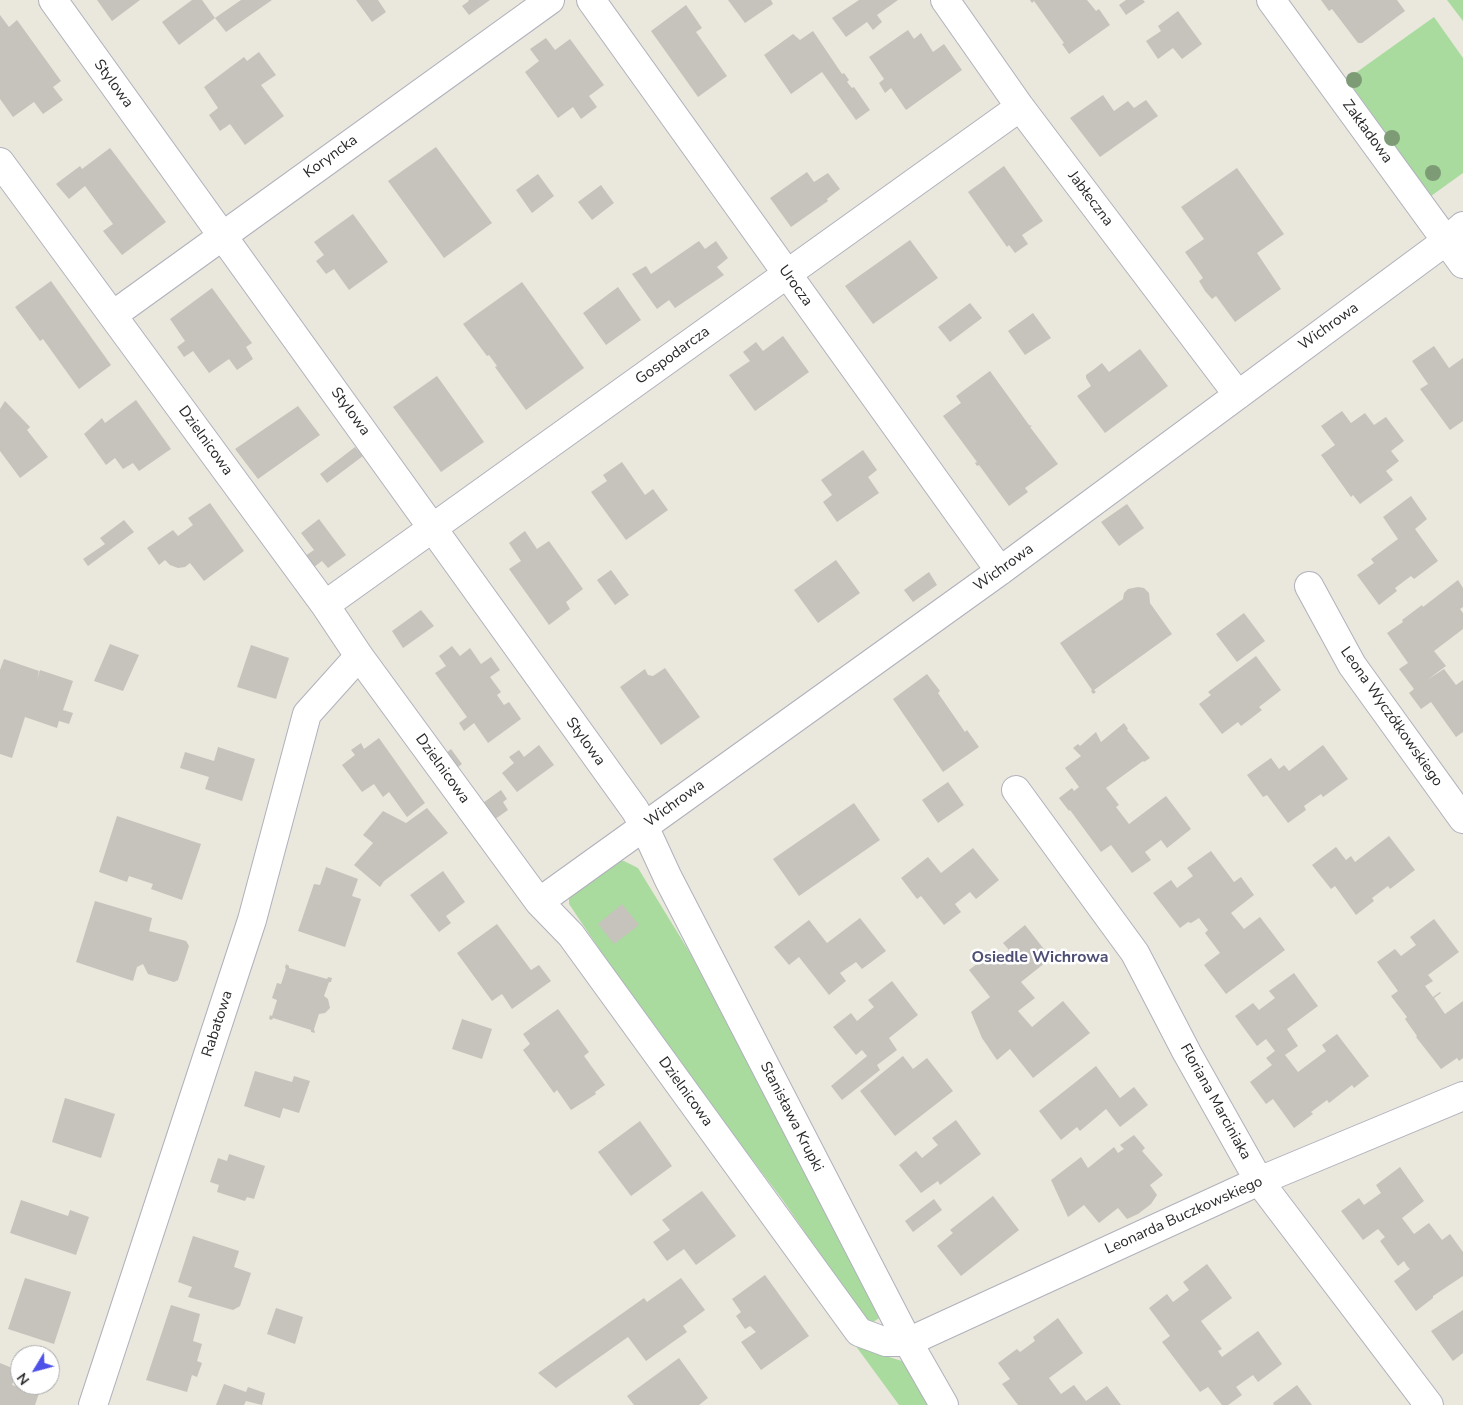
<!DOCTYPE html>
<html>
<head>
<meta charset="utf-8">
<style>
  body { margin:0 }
  #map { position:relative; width:1463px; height:1405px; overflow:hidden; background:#eae7dd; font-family:"Nunito Sans",sans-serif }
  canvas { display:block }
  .north { position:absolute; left:10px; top:1345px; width:50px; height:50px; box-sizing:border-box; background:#fff; border:1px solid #a9a9a9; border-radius:50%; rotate:233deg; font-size:14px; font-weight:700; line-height:20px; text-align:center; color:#292929 }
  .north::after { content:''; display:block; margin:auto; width:18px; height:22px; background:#4d51e7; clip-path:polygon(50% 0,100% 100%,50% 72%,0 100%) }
</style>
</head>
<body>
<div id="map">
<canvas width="1463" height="1405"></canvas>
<div class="north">N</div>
</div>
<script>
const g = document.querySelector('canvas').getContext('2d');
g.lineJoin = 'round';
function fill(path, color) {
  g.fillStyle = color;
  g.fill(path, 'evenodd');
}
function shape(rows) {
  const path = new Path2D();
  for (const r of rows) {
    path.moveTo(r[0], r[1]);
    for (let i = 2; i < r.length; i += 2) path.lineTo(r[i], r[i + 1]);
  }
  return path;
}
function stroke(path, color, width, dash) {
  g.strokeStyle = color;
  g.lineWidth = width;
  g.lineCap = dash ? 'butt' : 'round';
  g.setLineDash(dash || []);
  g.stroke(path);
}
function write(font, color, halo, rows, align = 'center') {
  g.font = font + ' "Nunito Sans",sans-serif';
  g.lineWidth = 5;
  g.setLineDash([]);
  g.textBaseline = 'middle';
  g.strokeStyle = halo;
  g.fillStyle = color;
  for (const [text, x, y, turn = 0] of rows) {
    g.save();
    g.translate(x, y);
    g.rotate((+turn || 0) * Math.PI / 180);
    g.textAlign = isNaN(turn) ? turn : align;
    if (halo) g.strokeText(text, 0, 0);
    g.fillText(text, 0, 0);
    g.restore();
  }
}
const green = shape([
  [1447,0,1463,0,1463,21],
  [1434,17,1463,58,1463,173,1431,196,1347,79],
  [613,859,624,861,638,868,690,953,881,1317,873,1322,864,1318,782,1199,651,1026,569,904,569,896],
  [847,1334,876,1353,902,1361,930,1405,899,1405]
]);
const building = shape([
  [97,0,140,0,112,21],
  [192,0,202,0,215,18,179,45,162,22],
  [241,0,272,0,226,32,215,18],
  [356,0,378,0,386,12,372,22],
  [468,0,490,0,469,15,462,6,469,1],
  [728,0,771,0,773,4,745,23],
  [859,0,898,0,877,15,882,22,873,30,867,22,846,37,832,18],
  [1030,0,1087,0,1096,11,1099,9,1110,25,1069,54,1062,44,1064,43,1034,1,1032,3],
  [1126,0,1143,0,1145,2,1126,15,1119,5],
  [1321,0,1397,0,1405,11,1362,43,1358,43,1332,9,1329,11],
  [686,5,702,28,696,32,727,76,698,97,651,31],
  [1178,11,1202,44,1182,59,1173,48,1158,59,1146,41,1161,31,1158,26],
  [0,15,9,27,17,20,61,81,53,87,63,100,43,114,34,102,13,117,0,99],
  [908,30,914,39,921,33,933,52,944,44,962,70,906,110,891,88,885,93,879,83,884,79,869,57],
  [813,31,842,74,844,73,849,80,847,82,852,88,854,87,870,110,856,120,822,72,791,94,764,55,793,34,800,40],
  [546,38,555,50,570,39,604,85,589,96,597,107,581,119,573,107,558,118,525,72,539,61,530,49],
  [259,52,276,75,261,85,284,116,245,145,230,124,220,131,209,115,218,108,204,87,244,57,247,61],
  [1103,95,1114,111,1128,101,1134,108,1146,100,1158,116,1100,157,1070,118],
  [436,147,492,223,444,258,388,181],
  [110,148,166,222,122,255,103,231,113,224,85,186,69,199,56,184,80,166,82,169],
  [1004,166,1043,221,1022,235,1028,244,1015,253,1009,245,1007,247,968,192],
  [1237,168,1284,234,1257,253,1281,289,1235,322,1216,296,1212,299,1205,291,1199,281,1203,278,1185,252,1204,239,1181,207],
  [807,172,814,182,828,173,840,189,827,199,828,201,791,227,770,198],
  [538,174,554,196,532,213,516,190],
  [601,185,614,203,592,220,578,202],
  [353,214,388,262,349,290,334,269,326,274,316,261,324,255,314,242],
  [910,240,938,278,873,324,845,286],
  [699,241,705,249,716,241,728,258,717,267,724,275,675,308,669,300,657,309,632,274,646,266,651,274],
  [51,281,111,365,79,389,43,339,40,341,15,307],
  [522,282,584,368,526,410,495,367,497,366,489,355,487,356,463,324],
  [618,287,641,320,606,345,583,313],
  [212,288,252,343,246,347,253,359,237,370,229,359,209,373,193,351,184,357,177,347,185,341,170,319],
  [970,303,982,318,950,342,938,327],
  [1033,313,1051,338,1025,355,1008,331],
  [783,336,809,372,755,411,729,375,750,361,743,352,756,342,763,351],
  [1434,346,1449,368,1463,358,1463,421,1450,430,1420,389,1428,384,1412,361],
  [1140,349,1168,386,1105,433,1077,396,1091,386,1086,378,1086,375,1093,370,1102,363,1109,372],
  [990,371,1029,425,1032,426,1030,427,1058,464,1025,488,1028,492,1009,506,979,465,977,466,975,463,977,462,943,416,961,403,956,396],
  [437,376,484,442,441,472,393,407],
  [136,400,171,449,139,471,133,463,123,469,115,458,106,465,84,434,102,418,105,423],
  [5,401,30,427,27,430,48,457,20,478,0,451,0,409],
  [298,406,320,435,258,479,235,449],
  [1342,411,1351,423,1365,413,1374,425,1386,417,1404,441,1391,451,1399,461,1386,471,1393,480,1360,504,1353,495,1351,497,1321,455,1335,445,1321,426],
  [355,447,363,456,327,483,320,474],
  [863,450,877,470,868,477,879,493,837,522,823,502,832,495,821,480],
  [622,462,645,495,653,489,668,510,626,540,591,492,607,481,603,475],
  [1411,496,1427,519,1415,529,1438,561,1414,579,1411,576,1395,588,1397,591,1379,605,1357,575,1374,563,1371,559,1398,539,1383,517],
  [210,503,244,551,204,581,190,563,185,567,178,568,170,565,165,560,159,565,147,548,173,530,178,536,193,525,188,518],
  [1127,504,1144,528,1119,546,1101,522],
  [319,519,346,555,328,568,322,561,314,567,305,556,314,550,301,533],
  [124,520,134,532,88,566,83,559,105,544,100,538],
  [525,531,537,549,549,541,583,589,566,602,570,609,549,625,509,569,521,561,509,543],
  [836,560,860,593,818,623,794,590],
  [611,570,629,595,615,605,597,580],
  [929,572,937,585,913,602,904,590],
  [1458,580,1463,588,1463,607,1460,609,1463,613,1463,629,1434,651,1446,666,1427,680,1444,669,1456,685,1463,680,1463,732,1456,737,1431,702,1421,709,1409,693,1414,689,1399,669,1408,663,1387,633,1403,622,1402,620,1422,605,1423,607],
  [1138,587,1144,588,1149,593,1150,603,1172,634,1094,690,1096,692,1093,694,1091,691,1092,690,1060,643,1123,599,1124,593,1128,589],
  [421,610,434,626,403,648,392,631],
  [1244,613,1265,641,1237,662,1216,634],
  [110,644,139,655,123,691,94,681],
  [251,645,289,658,276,699,237,687],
  [452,646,460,656,470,648,481,664,491,657,500,670,490,677,501,692,497,695,504,705,509,702,521,719,488,743,474,723,464,731,459,723,467,717,435,673,446,666,439,656],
  [1256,656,1281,690,1259,707,1262,710,1241,726,1238,722,1222,734,1199,704,1211,695,1208,692],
  [4,659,39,671,37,680,40,670,73,681,63,710,73,713,69,724,59,721,57,728,25,717,12,758,0,754,0,670],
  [665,668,700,717,661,745,620,687,645,669,648,675,653,676],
  [927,674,940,691,938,693,965,732,967,730,979,747,943,772,893,699],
  [1124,723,1128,729,1127,730,1150,758,1144,762,1143,761,1106,788,1119,805,1116,807,1129,824,1166,796,1191,829,1167,848,1161,840,1145,852,1151,860,1132,873,1111,845,1101,852,1070,810,1069,811,1059,798,1072,788,1074,791,1079,787,1065,768,1081,756,1073,748,1078,744,1080,746,1096,732,1101,742],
  [379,738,425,803,407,817,389,792,383,797,374,784,362,792,342,765,355,755,351,750,361,743,364,749],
  [539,745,554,765,517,792,502,773,514,763,509,757,519,750,524,757],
  [1323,745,1348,779,1323,797,1321,794,1304,806,1306,810,1288,823,1267,795,1263,797,1247,775,1271,758,1279,769,1284,765,1289,771],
  [218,747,255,759,242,801,205,789,209,777,180,768,185,752,214,761],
  [451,749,462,764,454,770,444,755],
  [948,782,964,805,938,823,922,800],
  [501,790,507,799,503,802,508,810,491,822,480,805],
  [854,803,880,840,799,896,773,859],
  [427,808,448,833,384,881,380,887,354,865,373,843,363,835,383,811,406,823],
  [117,816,201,844,182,900,151,889,153,884,129,876,127,882,99,872],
  [1389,836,1415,870,1390,889,1388,886,1372,898,1374,901,1356,915,1335,886,1331,889,1312,865,1336,847,1346,860,1351,856,1355,862],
  [973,848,999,880,976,899,970,892,955,904,961,912,944,925,921,896,917,899,901,878,928,857,941,873],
  [1211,851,1234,882,1241,877,1254,895,1231,913,1244,929,1260,917,1285,950,1226,994,1204,965,1220,953,1205,933,1208,930,1199,918,1191,923,1188,922,1180,928,1153,893,1171,880,1177,888,1193,876,1187,868],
  [326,867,358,879,352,896,361,899,345,947,298,931,314,884,320,885],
  [443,871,465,902,446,916,451,923,439,932,410,895],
  [95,901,152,918,149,931,186,941,189,946,178,980,174,982,148,974,143,964,137,967,133,981,76,962],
  [622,904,639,925,614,944,598,924],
  [860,918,886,951,862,969,856,962,840,973,846,981,829,995,799,957,789,965,774,947,809,920,827,943],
  [1434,919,1459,952,1428,975,1433,981,1425,986,1433,997,1440,992,1441,993,1434,998,1445,1014,1463,1001,1463,1058,1459,1061,1457,1058,1441,1069,1416,1037,1417,1036,1405,1019,1407,1017,1391,996,1398,991,1377,962,1395,949,1401,956,1416,945,1410,937],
  [497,924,531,970,539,965,551,981,512,1009,502,994,492,1001,457,953],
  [1025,925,1051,958,1021,982,1035,998,1018,1011,1032,1027,1063,1001,1090,1033,1033,1078,1010,1049,997,1060,982,1038,971,1012,990,997,969,970,987,956,993,963,1009,950,1003,943],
  [286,964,289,966,289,968,327,979,328,977,332,978,331,982,329,982,324,996,328,999,330,1008,325,1013,319,1014,314,1029,315,1033,311,1032,311,1030,273,1018,272,1020,269,1019,270,1015,272,1016,277,1000,272,998,277,983,281,984,286,969,285,968],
  [1294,973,1318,1006,1287,1029,1298,1046,1285,1055,1298,1072,1326,1051,1322,1045,1337,1034,1369,1076,1354,1088,1352,1085,1329,1103,1327,1100,1311,1112,1313,1114,1294,1128,1273,1099,1266,1104,1250,1082,1272,1065,1266,1058,1275,1051,1266,1039,1257,1046,1235,1016,1253,1003,1259,1010,1275,998,1269,991],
  [892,981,918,1015,889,1038,897,1050,877,1065,880,1070,842,1100,831,1086,867,1056,862,1050,856,1055,833,1027,851,1013,857,1021,874,1007,868,1000],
  [558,1009,589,1052,584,1056,605,1085,595,1092,596,1094,571,1110,557,1090,554,1093,523,1050,530,1044,523,1034],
  [462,1019,492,1029,482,1059,452,1049],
  [903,1056,913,1069,927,1058,953,1091,895,1136,860,1091],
  [1096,1066,1120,1098,1134,1087,1148,1105,1120,1127,1106,1109,1080,1131,1077,1127,1061,1140,1039,1111],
  [255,1071,292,1082,294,1076,310,1081,299,1113,283,1108,280,1118,244,1106],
  [65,1098,115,1114,101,1158,52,1142],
  [956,1120,981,1154,940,1185,938,1181,921,1193,899,1165,916,1151,922,1158,938,1145,932,1138],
  [640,1121,672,1166,631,1196,598,1152],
  [1134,1135,1145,1148,1142,1151,1163,1175,1150,1185,1157,1195,1151,1204,1138,1214,1127,1219,1118,1208,1099,1223,1084,1205,1068,1217,1051,1180,1081,1157,1088,1168,1114,1147,1118,1153,1124,1149,1120,1145],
  [229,1154,265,1166,254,1199,247,1197,245,1201,217,1192,219,1185,210,1182,218,1158,227,1161],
  [1400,1167,1424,1201,1402,1218,1414,1234,1429,1223,1442,1240,1450,1234,1463,1252,1463,1276,1433,1296,1433,1298,1416,1311,1394,1281,1410,1269,1407,1266,1404,1261,1398,1266,1380,1241,1385,1237,1378,1229,1363,1240,1341,1211,1359,1198,1364,1205,1381,1193,1376,1185],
  [702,1191,736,1236,696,1265,684,1249,667,1261,653,1242,670,1230,662,1220],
  [993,1196,1019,1230,961,1276,937,1246,953,1233,950,1230],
  [934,1199,942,1210,913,1232,905,1221],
  [21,1200,68,1216,70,1210,89,1217,76,1255,10,1233],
  [193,1236,239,1251,234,1267,251,1273,240,1306,233,1310,188,1297,192,1287,178,1282],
  [1207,1264,1232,1298,1201,1321,1222,1349,1218,1351,1222,1357,1258,1331,1282,1364,1258,1382,1253,1375,1236,1387,1242,1395,1228,1405,1222,1405,1208,1387,1200,1392,1162,1342,1170,1336,1149,1308,1167,1294,1173,1302,1189,1290,1183,1282],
  [765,1275,809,1336,761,1370,741,1342,756,1332,750,1326,745,1329,736,1316,741,1312,732,1299],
  [25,1278,71,1292,54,1344,8,1329],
  [681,1278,705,1310,683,1326,687,1332,646,1361,628,1337,556,1388,538,1373,644,1298,647,1302],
  [171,1305,200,1314,193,1341,202,1344,197,1361,202,1363,197,1377,192,1375,187,1392,146,1380],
  [276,1308,303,1317,295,1344,267,1334],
  [1463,1310,1463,1353,1453,1361,1431,1331],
  [1058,1318,1083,1353,1049,1378,1061,1394,1074,1385,1086,1401,1107,1386,1121,1405,1018,1405,1002,1384,1010,1379,998,1363,1017,1349,1020,1352,1035,1341,1033,1337],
  [679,1358,708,1398,699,1405,634,1405,627,1396],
  [0,1363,17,1370,12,1385,39,1393,35,1405,0,1405],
  [224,1384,246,1392,248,1387,265,1393,262,1405,246,1401,244,1405,216,1405],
  [1297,1385,1312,1405,1274,1405,1273,1403]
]);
const minor = shape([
  [53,0,635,810,644,826,668,878,908,1342,944,1405],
  [591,0,1000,571],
  [945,0,1020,107,1238,395],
  [1271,0,1463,264],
  [0,162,325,605,359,656,528,887,539,902,571,935,859,1332,886,1342,908,1342,1259,1181,1463,1096],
  [113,315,550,0],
  [1309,586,1352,665,1463,819],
  [325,605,1020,107],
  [1016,790,1135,953,1187,1053,1259,1181,1429,1405],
  [539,902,1000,571,1446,241,1463,226],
  [93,1405,252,920,307,714,359,656]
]);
const trees = [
  [1354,80],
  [1392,138],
  [1433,173]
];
const streetNames = [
  ["Stylowa",113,84,54],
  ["Zakładowa",1367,132,54],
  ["Koryncka",331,157,-36],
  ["Jabłeczna",1090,199,53],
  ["Urocza",795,286,54],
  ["Wichrowa",1329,327,-36],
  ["Gospodarcza",673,356,-36],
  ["Stylowa",350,412,54],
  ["Dzielnicowa",205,441,54],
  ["Wichrowa",1004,568,-36],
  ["Leona Wyczółkowskiego",1391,717,55],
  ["Stylowa",585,742,54],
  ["Dzielnicowa",442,769,54],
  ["Wichrowa",675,804,-36],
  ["Rabatowa",218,1024,-72],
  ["Dzielnicowa",685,1092,54],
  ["Floriana Marciniaka",1215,1102,61],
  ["Stanisława Krupki",791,1117,63],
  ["Leonarda Buczkowskiego",1184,1216,-24]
];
const neighbourhoodNames = [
  ["Osiedle Wichrowa",1040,958]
];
fill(green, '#a9db9f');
fill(building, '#c6c3bc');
stroke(minor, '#b0b1bc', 30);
stroke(minor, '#fff', 28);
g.fillStyle = '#7d9c76';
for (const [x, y] of trees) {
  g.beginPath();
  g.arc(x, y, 8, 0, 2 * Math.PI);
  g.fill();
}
write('15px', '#292929', '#fff', streetNames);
write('bold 16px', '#4f4f75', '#fff', neighbourhoodNames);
</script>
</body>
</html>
